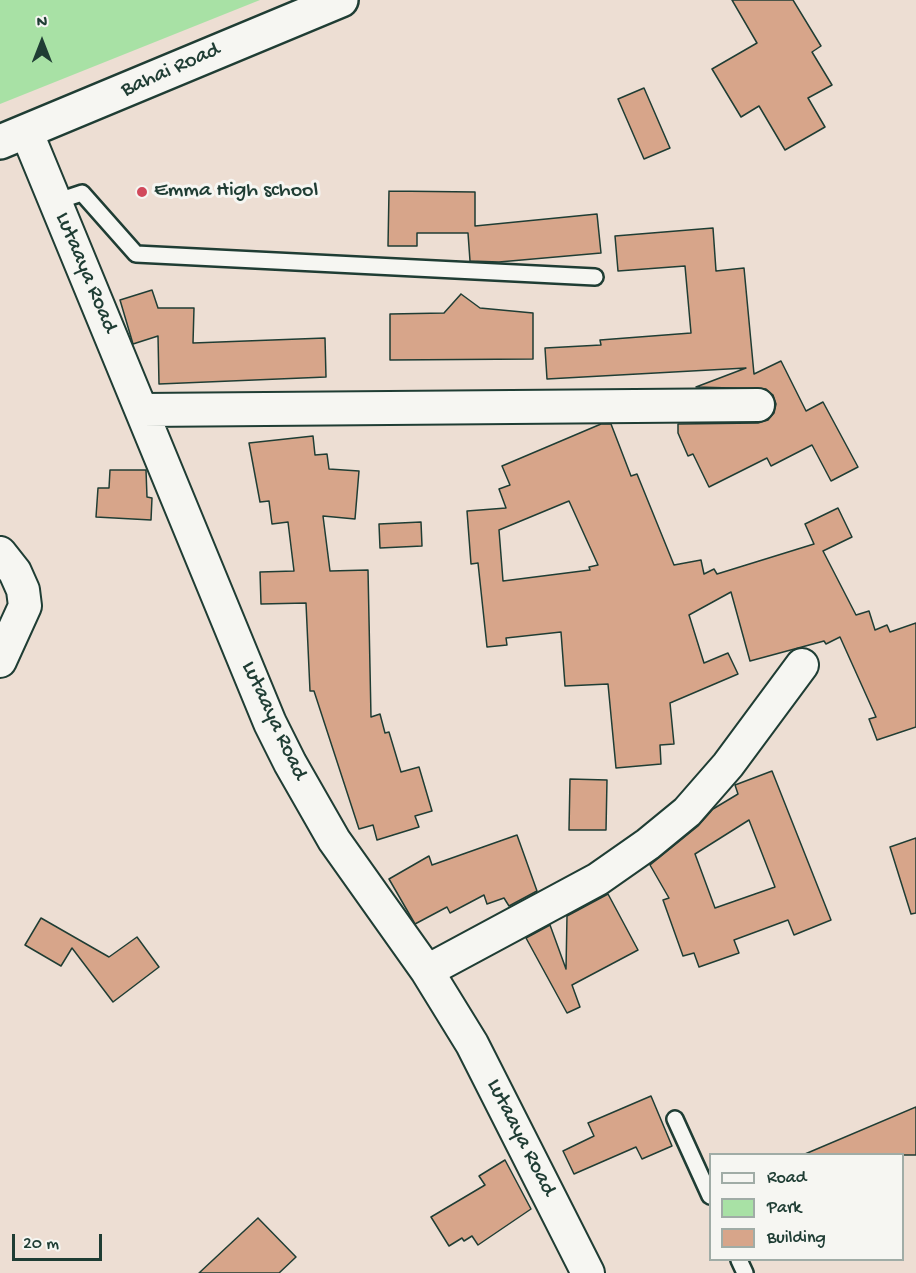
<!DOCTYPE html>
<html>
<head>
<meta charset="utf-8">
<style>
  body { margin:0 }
  #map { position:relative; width:916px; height:1273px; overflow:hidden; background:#edded3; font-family:"Gochi Hand",sans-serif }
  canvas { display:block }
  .legend { position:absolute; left:709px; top:1153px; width:195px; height:108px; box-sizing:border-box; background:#f6f6f2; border:2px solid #a0aca6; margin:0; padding:8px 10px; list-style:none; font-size:18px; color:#1f3d34 }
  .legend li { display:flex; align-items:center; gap:12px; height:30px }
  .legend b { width:30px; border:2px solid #a0aca6 }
  .north { position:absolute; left:12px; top:12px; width:60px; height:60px; -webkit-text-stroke:4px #f6f6f2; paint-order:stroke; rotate:0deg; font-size:16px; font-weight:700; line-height:24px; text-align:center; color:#1f3d34 }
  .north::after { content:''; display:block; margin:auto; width:21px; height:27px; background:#1f3d34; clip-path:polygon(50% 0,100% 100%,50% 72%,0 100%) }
  .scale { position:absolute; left:12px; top:1234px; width:90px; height:27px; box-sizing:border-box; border:3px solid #1f3d34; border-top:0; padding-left:8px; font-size:18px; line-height:21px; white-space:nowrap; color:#1f3d34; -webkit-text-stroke:4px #f6f6f2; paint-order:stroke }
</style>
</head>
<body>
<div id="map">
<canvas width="916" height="1273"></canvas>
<ul class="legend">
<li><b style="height:8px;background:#f6f6f2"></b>Road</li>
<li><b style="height:16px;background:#a8e1a5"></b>Park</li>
<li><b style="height:16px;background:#d7a58a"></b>Building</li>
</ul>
<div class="north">N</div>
<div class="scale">20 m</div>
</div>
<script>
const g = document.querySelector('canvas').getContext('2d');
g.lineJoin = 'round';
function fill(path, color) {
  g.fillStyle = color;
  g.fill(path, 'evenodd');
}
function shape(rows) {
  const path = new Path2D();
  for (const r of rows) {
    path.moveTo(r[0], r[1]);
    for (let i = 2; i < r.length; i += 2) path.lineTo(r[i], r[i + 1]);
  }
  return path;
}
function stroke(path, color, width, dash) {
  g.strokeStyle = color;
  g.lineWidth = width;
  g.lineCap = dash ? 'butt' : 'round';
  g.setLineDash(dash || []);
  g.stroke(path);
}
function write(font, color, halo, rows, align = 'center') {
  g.font = font + ' "Gochi Hand",sans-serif';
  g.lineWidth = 6;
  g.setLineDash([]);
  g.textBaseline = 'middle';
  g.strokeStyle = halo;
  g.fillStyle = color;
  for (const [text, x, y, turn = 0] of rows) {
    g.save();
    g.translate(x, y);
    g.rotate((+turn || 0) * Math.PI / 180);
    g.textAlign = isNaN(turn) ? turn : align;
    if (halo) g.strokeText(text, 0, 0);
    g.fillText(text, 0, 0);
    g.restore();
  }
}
const green = shape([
  [0,0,260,0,0,104]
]);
const building = shape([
  [732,0,793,0,821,46,812,52,832,85,808,98,825,127,785,150,759,106,741,117,712,69,757,43,732,0],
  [644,88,670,148,644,159,618,99,644,88],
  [389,191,475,192,475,226,597,214,601,253,499,262,470,261,468,233,417,233,417,246,388,246,389,191],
  [713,228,716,271,744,268,754,374,781,361,806,411,823,402,858,467,831,481,812,445,771,466,767,458,709,487,693,454,688,456,678,433,678,424,758,423,768,420,774,413,776,404,773,395,766,389,696,387,746,368,547,379,545,348,601,345,600,340,691,333,685,266,618,271,615,236,713,228],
  [152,290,158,308,194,308,193,343,325,338,326,377,159,384,158,336,133,344,120,300,152,290],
  [461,294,480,308,533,313,533,359,390,360,390,314,444,313,461,294],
  [601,424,611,424,631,476,637,474,674,565,701,560,704,574,714,569,717,574,814,544,805,524,838,508,852,537,823,551,856,615,869,611,875,630,887,625,890,632,916,623,916,727,877,740,869,719,876,717,840,637,826,644,824,641,750,661,731,592,689,615,704,663,728,653,738,674,670,703,674,744,660,745,661,764,616,768,608,684,565,686,561,632,506,638,507,645,487,647,478,563,471,564,467,511,506,508,499,489,510,485,502,466,601,424],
  [569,501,598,565,589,567,590,570,503,581,499,530,569,501],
  [313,436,315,455,327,454,329,469,359,471,355,519,323,516,330,571,368,570,371,717,380,714,385,733,389,732,401,772,419,767,432,811,415,816,419,827,377,840,373,825,359,829,314,691,310,691,306,603,261,604,260,572,294,571,288,522,272,524,269,501,260,502,249,443,313,436],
  [110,470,146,470,147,497,152,498,151,520,96,517,98,488,109,488,110,470],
  [421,522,422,546,380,548,379,524,421,522],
  [772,771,831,920,794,935,788,920,734,940,739,953,699,967,694,953,683,956,663,900,669,898,650,865,698,826,713,809,738,794,735,785,772,771],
  [749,820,775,887,715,908,695,854,749,820],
  [570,779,607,780,606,830,569,830,570,779],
  [517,835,537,891,509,906,504,898,487,904,484,895,450,913,447,907,415,924,389,879,429,856,432,865,517,835],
  [916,838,916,913,911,914,890,847,916,838],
  [608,894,638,950,572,985,580,1007,567,1013,526,938,550,925,566,969,567,916,608,894],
  [41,918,109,957,137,937,159,967,113,1002,72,948,61,966,25,945,41,918],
  [651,1096,672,1146,642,1159,636,1147,574,1174,563,1151,594,1136,588,1123,651,1096],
  [916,1107,916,1155,805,1155,805,1154,916,1107],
  [505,1160,531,1209,478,1245,472,1236,464,1241,462,1238,449,1246,431,1217,485,1185,479,1176,505,1160],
  [258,1218,296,1257,279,1273,199,1273,258,1218]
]);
const lane = shape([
  [55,202,82,193,136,254,595,277],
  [675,1119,710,1196],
  [739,1260,745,1273]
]);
const street = shape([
  [27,133,270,723,290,763,334,840,427,971,472,1044,588,1273],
  [143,410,758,405],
  [0,553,15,572,23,590,25,606,0,661],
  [427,971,598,879,648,844,687,812,728,765,802,665]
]);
const secondary = shape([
  [0,142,341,0]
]);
const markers = [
  [142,192,6,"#d1495b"]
];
const streetNames = [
  ["Bahai Road",171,71,-24],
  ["Lutaaya Road",85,273,67],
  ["Lutaaya Road",273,721,65],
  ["Lutaaya Road",520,1138,63]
];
const poiNames = [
  ["Emma High school",154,192]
];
fill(green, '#a8e1a5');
fill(building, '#d7a58a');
stroke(building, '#1f3d34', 1.5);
stroke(lane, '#1f3d34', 20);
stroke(street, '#1f3d34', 36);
stroke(secondary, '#1f3d34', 38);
stroke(lane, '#f6f6f2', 15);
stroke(street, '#f6f6f2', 32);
stroke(secondary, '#f6f6f2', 33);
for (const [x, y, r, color] of markers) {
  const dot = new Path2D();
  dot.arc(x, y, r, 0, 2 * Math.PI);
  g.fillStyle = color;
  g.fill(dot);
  stroke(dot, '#f6f6f2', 2);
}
write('22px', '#1f3d34', '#f6f6f2', streetNames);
write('22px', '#1f3d34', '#f6f6f2', poiNames, 'left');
</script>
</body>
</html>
